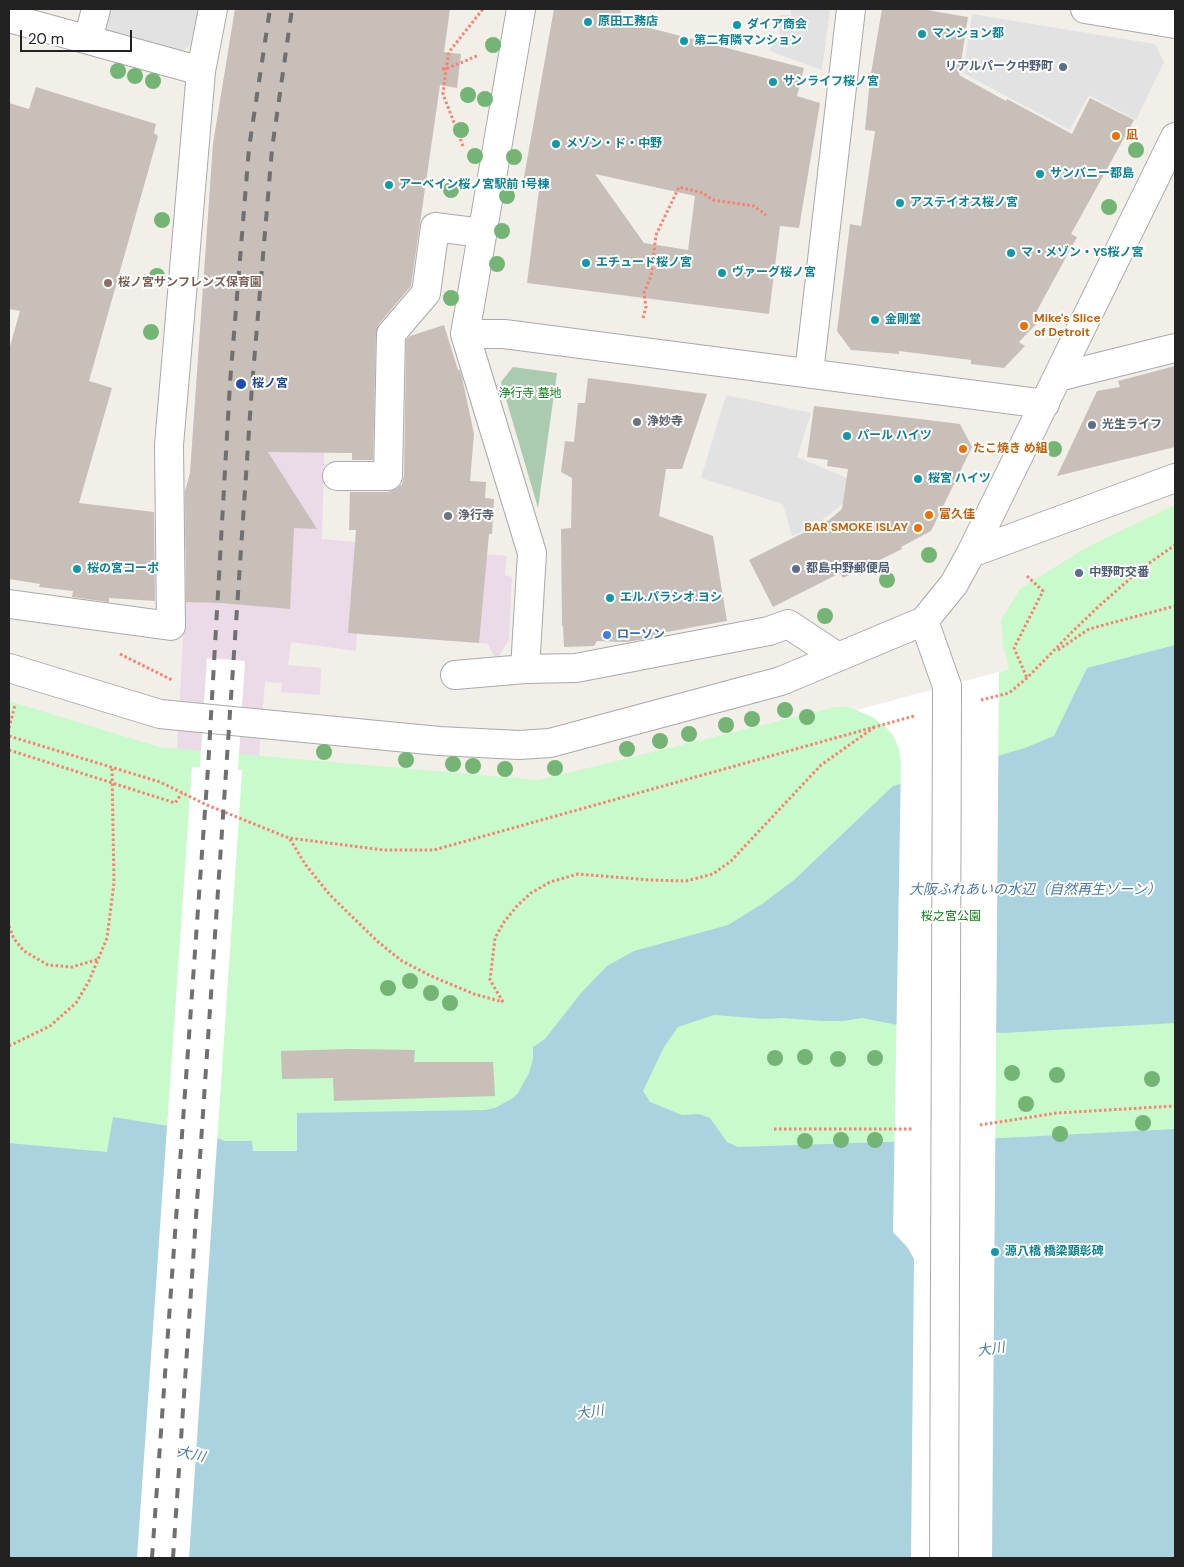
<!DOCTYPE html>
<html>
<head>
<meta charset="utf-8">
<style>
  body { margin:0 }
  #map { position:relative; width:1184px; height:1567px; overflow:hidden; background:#f2efe9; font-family:"DM Sans",sans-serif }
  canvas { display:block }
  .frame { position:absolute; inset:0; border:10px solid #222; pointer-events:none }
  .scale { position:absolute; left:20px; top:30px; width:112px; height:22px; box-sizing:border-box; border:2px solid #222; border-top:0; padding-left:6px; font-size:15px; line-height:18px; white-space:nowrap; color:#222; -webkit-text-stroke:4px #fff; paint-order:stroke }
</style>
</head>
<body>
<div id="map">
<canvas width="1184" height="1567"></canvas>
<div class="frame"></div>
<div class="scale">20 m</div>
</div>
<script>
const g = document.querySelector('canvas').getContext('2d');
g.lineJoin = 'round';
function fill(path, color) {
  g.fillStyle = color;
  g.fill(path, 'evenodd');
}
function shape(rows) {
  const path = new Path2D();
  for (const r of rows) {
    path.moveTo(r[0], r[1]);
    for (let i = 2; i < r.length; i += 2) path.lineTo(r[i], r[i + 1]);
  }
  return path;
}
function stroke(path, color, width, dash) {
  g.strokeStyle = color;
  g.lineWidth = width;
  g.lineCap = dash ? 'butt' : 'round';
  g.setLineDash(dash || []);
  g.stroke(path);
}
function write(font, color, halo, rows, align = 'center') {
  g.font = font + ' "DM Sans","Noto Sans JP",sans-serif';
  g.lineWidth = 4;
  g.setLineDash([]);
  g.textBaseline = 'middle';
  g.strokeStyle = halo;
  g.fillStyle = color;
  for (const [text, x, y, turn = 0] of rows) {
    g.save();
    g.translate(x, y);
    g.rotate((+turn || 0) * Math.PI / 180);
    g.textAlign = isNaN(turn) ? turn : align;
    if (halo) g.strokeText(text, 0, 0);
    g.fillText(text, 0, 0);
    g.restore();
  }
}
const industrial = shape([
  [235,9,360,9,350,75,326,385,322,539,507,556,505,575,512,577,509,640,496,660,488,644,479,643,357,634,356,651,291,642,288,665,321,668,320,695,281,692,282,683,265,682,258,771,176,766,188,551,181,542,185,491,190,473,213,144]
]);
const cemetery = shape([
  [513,367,557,373,538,508,501,382]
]);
const park = shape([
  [1175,505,1175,1129,1000,1138,738,1147,253,1151,252,1141,225,1141,200,1131,113,1118,108,1153,9,1143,9,701,159,747,539,780,836,707,847,707,857,710,1009,670,1003,644,1001,620,1020,589,1087,547]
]);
const parking = shape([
  [106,9,199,9,194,43,181,52,107,31,102,24],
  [791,9,830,9,822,70,770,51,771,40,779,40,780,15,791,15],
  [972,14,1155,44,1164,62,1136,120,1089,95,1070,130,963,73],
  [726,395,811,413,797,457,866,486,813,527,792,536,783,504,701,478]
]);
const water = shape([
  [1175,645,1175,1023,1003,1033,908,1027,862,1018,843,1021,822,1021,783,1018,765,1019,714,1015,678,1027,664,1047,643,1091,650,1102,682,1115,699,1114,710,1118,727,1142,738,1147,1000,1138,1175,1129,1175,1558,9,1558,9,1143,107,1152,113,1117,200,1131,225,1141,252,1141,253,1151,297,1151,297,1113,485,1110,495,1108,513,1098,518,1093,529,1073,533,1059,533,1047,545,1039,581,993,607,966,634,951,728,925,762,904,794,880,893,786,1025,748,1054,736,1087,668]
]);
const pier = shape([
  [207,658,245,661,238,770,242,770,239,817,189,1558,137,1558,192,767,200,767],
  [999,672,992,1558,911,1558,914,1259,908,1248,893,1232,901,763,899,749,894,737,886,727,872,717,856,710]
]);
const building = shape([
  [235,9,450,9,444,52,461,54,457,88,440,85,411,286,379,324,376,333,373,460,352,460,352,453,268,452,317,529,294,528,290,609,221,603,186,602,185,492,190,473,213,144],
  [554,9,621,9,619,20,804,68,797,96,820,103,799,228,780,226,769,314,527,283,539,190,522,188],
  [595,174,695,196,688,250,644,243],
  [882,9,921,9,968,17,959,75,1006,101,1007,99,1072,134,1090,98,1134,120,1071,234,1077,237,1033,318,1039,321,1019,342,1025,346,1004,368,971,364,971,360,899,351,899,354,851,350,837,331,850,224,861,226,875,131,865,130,870,79],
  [36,87,156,124,154,133,158,136,89,381,112,388,79,503,154,512,155,601,109,598,109,602,72,597,73,591,39,587,40,584,9,579,9,350,20,311,9,309,9,103,29,109],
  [444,325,458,370,460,370,462,377,474,434,470,481,486,482,485,498,494,499,492,534,489,534,479,643,348,633,356,530,349,530,350,492,388,492,396,489,402,484,404,476,406,340,410,336],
  [1175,366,1175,447,1057,476,1097,391,1120,387,1118,381],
  [588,378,707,394,682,469,666,469,659,516,713,536,727,621,667,632,652,638,626,642,597,641,594,646,564,647,563,626,562,626,561,529,571,528,572,478,561,472,565,441,574,442,578,403,585,403],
  [814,406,960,424,972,447,931,531,901,547,902,549,843,578,840,573,773,607,749,560,829,520,842,509,848,469,827,466,828,460,807,457],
  [349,1049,415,1050,414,1062,493,1062,495,1096,334,1101,333,1078,282,1079,281,1051]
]);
const path = shape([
  [442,69,446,69,479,55],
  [463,146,443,94,446,69,449,52,483,9],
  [643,318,646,307,644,293,651,276,656,235,679,187,703,193,713,200,754,206,766,215],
  [1027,576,1043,591,1014,648,1027,678],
  [1058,650,1089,629,1175,606],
  [120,654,172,680],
  [981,700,1009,693,1027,678,1072,632,1098,607,1142,568,1175,545],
  [9,728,15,705],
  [9,736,160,782,207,805,289,838,384,850,434,850,914,716],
  [9,750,175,803,182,793],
  [290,839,305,864,330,895,377,941,402,961,431,976,474,994,503,1002],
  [9,926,14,939,24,951,48,965,72,967,99,959],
  [503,1002,490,980,495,938,504,922,517,906,531,893,550,882,578,874,650,880,686,881,713,874,731,861,821,765,876,726],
  [9,1046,50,1026,76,1003,89,981,107,938,114,883,112,768],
  [980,1125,1057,1113,1175,1106],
  [774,1129,914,1129]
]);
const minor = shape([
  [521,9,465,334,532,553,525,669],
  [1085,9,1175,24],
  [9,18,201,71],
  [88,40,96,9],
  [465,334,504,334,1045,404],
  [809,373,851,9],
  [1058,377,1175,348],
  [337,476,388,476,391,334,426,293,435,227,482,233],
  [971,553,1175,478],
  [9,604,171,626,169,445,201,71,213,9],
  [924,621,947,686,947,699],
  [9,668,160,714,439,741,519,745,550,743,781,681,924,621,954,584,971,553,1175,137],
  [455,675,525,669,576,668,769,631,788,624,838,657]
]);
const rail = shape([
  [152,1558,208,768,230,383,249,148,270,9],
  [173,1558,252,386,272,149,292,9]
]);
const minorBridge = shape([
  [944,1558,947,699]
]);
const trees = [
  [493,45],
  [118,71],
  [135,76],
  [153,81],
  [468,95],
  [485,99],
  [461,130],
  [1136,150],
  [475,156],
  [514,157],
  [451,190],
  [507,196],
  [1109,207],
  [162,220],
  [502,231],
  [497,264],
  [157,276],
  [451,298],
  [151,332],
  [1054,449],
  [929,555],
  [887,580],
  [825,616],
  [785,710],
  [807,717],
  [752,719],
  [726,725],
  [689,734],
  [660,741],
  [627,749],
  [324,752],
  [406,760],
  [453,764],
  [473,766],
  [555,768],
  [505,769],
  [410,981],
  [388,988],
  [431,993],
  [450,1003],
  [805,1057],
  [775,1058],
  [875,1058],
  [838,1059],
  [1012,1073],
  [1057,1075],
  [1152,1079],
  [1026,1104],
  [1143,1123],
  [1060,1134],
  [841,1140],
  [875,1140],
  [805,1141]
];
const markers = [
  [588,22,5,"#0f9aa8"],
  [737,25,5,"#0f9aa8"],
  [922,34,5,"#0f9aa8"],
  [684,41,5,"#0f9aa8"],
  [1063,67,5,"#5c6f8a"],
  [773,82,5,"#0f9aa8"],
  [1116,136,5,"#e8710a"],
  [556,144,5,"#0f9aa8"],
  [1040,174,5,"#0f9aa8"],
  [389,185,5,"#0f9aa8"],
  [900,203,5,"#0f9aa8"],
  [1011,253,5,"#0f9aa8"],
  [586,263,5,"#0f9aa8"],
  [722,273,5,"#0f9aa8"],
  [108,283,5,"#8d6e63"],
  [875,320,5,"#0f9aa8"],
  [1024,326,5,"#e8710a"],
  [241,384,6,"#1a4fb4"],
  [637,422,5,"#6b7280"],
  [1092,425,5,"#5c6f8a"],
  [847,436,5,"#0f9aa8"],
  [963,449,5,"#e8710a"],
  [918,479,5,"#0f9aa8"],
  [929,515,5,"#e8710a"],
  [448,516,5,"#6b7280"],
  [918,528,5,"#e8710a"],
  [77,569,5,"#0f9aa8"],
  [796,569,5,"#5c6f8a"],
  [1079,573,5,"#5c6f8a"],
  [610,598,5,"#0f9aa8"],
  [607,635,5,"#3f7fe0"],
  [995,1252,5,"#0f9aa8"]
];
const cultureNames = [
  ["原田工務店",598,22],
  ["ダイア商会",747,25],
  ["マンション都",932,34],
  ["第二有隣マンション",694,41],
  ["サンライフ桜ノ宮",783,82],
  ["メゾン・ド・中野",566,144],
  ["サンバニー都島",1050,174],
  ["アーベイン桜ノ宮駅前 1号棟",399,185],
  ["アステイオス桜ノ宮",910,203],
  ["マ・メゾン・YS桜ノ宮",1021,253],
  ["エチュード桜ノ宮",596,263],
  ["ヴァーグ桜ノ宮",732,273],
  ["金剛堂",885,320],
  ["パール ハイツ",857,436],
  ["桜宮 ハイツ",928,479],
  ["桜の宮コーポ",87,569],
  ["エル.パラシオ.ヨシ",620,598],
  ["源八橋 橋梁顕彰碑",1005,1252]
];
const serviceNames = [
  ["リアルパーク中野町",1053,67,"right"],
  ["光生ライフ",1102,425],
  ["都島中野郵便局",806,569],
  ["中野町交番",1089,573]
];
const foodNames = [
  ["凪",1126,136],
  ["Mike's Slice",1034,319],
  ["of Detroit",1034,333],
  ["たこ焼き め組",973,449],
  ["富久佳",939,515],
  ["BAR SMOKE ISLAY",908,528,"right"]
];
const educationNames = [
  ["桜ノ宮サンフレンズ保育園",118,283]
];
const transitNames = [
  ["桜ノ宮",252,384]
];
const parkNames = [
  ["浄行寺 墓地",530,394],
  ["桜之宮公園",951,917]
];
const worshipNames = [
  ["浄妙寺",647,422],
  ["浄行寺",458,516]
];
const shopNames = [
  ["ローソン",617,635]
];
const waterNames = [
  ["大阪ふれあいの水辺（自然再生ゾーン）",1035,890],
  ["大川",991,1350,-9],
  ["大川",590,1413,-9],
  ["大川",191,1455,13]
];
fill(industrial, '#ebdbe8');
fill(cemetery, '#aacbaf');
fill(park, '#c8facc');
fill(parking, '#e2e2e2');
fill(water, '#aad3df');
fill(pier, '#fff');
fill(building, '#c7bfb8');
stroke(minor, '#a9a9a9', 30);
stroke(path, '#fa8072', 3, [2.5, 2.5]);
stroke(minor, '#fff', 28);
stroke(rail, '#707070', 4, [10, 10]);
stroke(minorBridge, '#a9a9a9', 30, []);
stroke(minorBridge, '#fff', 28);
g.fillStyle = '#74b475';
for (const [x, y] of trees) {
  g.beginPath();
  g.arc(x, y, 8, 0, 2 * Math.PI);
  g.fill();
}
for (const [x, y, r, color] of markers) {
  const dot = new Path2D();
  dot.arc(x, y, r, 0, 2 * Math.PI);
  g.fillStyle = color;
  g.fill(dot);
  stroke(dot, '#fff', 2);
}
write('bold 12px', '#0d838f', '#fff', cultureNames, 'left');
write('bold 12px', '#4e5e75', '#fff', serviceNames, 'left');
write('bold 12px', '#c56008', '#fff', foodNames, 'left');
write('bold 12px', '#785e54', '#fff', educationNames, 'left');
write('bold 12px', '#164399', '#fff', transitNames, 'left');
write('12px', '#0c8416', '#fff', parkNames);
write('bold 12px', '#5b616d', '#fff', worshipNames, 'left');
write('bold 12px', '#366cbe', '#fff', shopNames, 'left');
write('italic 14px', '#4a7aab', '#fff', waterNames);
</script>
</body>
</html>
